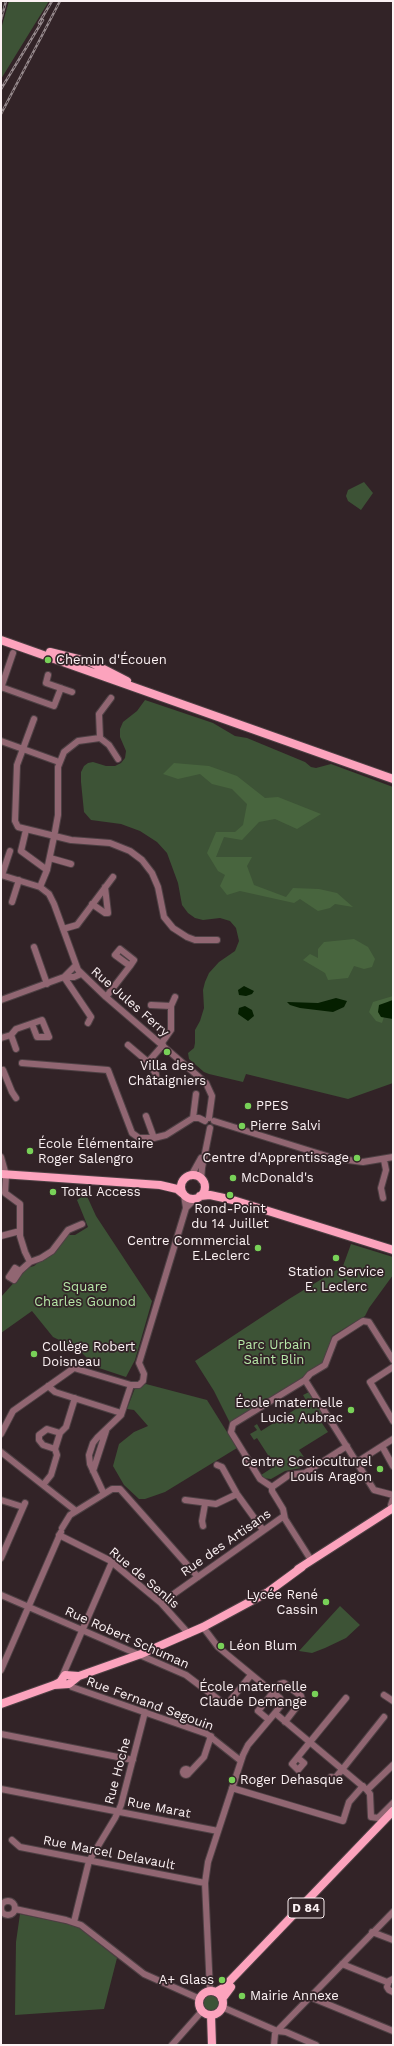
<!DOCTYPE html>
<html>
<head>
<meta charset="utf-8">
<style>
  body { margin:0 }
  #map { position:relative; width:394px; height:2046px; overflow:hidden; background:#322327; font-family:"Work Sans",sans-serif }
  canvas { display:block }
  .frame { position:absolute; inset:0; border:2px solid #fbf1f3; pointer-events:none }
</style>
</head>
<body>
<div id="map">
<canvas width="394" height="2046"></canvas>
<div class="frame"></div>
</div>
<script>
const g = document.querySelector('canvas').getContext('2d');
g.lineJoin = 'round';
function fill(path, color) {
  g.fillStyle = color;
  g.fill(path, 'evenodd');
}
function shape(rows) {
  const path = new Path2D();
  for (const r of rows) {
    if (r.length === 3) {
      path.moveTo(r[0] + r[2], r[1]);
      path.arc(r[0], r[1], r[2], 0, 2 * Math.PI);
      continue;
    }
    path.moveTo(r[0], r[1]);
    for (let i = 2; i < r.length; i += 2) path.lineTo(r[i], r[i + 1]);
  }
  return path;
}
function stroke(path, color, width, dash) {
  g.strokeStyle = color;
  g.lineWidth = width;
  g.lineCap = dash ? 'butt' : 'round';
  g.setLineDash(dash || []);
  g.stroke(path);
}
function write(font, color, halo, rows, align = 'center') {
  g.font = font + ' "Work Sans",sans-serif';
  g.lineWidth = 3.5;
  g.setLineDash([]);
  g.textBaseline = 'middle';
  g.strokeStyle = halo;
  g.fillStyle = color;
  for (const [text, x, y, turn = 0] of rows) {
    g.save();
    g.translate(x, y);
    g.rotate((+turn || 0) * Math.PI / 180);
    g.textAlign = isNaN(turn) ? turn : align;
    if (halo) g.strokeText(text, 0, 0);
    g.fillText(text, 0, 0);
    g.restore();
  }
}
const green = shape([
  [9,1,49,1,1,79,1,29],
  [364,482,373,493,361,510,348,501,346,496,348,490],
  [145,700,213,723,235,736,247,738,305,762,311,767,316,768,331,764,393,787,393,1083,348,1099,246,1074,243,1082,209,1074,204,1072,189,1059,188,1053,194,1048,195,1043,195,1030,200,1021,204,1008,203,990,205,982,209,973,219,962,235,951,239,941,236,928,230,921,220,918,203,920,195,918,188,913,182,905,178,883,167,853,157,842,140,831,121,824,91,820,84,812,81,782,81,772,84,766,88,763,93,762,106,766,115,766,121,763,125,758,126,751,120,737,120,729,123,722,137,711],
  [86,1194,96,1216,152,1301,135,1360,126,1377,96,1367,78,1349,53,1337,32,1311,1,1333,1,1297,27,1268,34,1266,40,1261,66,1235,75,1235,88,1227,77,1200],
  [351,1244,393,1257,393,1275,369,1308,365,1316,332,1336,324,1362,309,1372,300,1380,230,1423,214,1391,195,1361,289,1299,343,1266],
  [146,1384,207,1400,237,1448,165,1492,145,1499,139,1499,124,1485,113,1466,119,1444,134,1432,148,1426,134,1410,127,1409,135,1388],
  [309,1392,323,1413,317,1416,328,1432,299,1450,304,1457,300,1456,296,1460,301,1468,285,1471,271,1479,262,1478,261,1475,275,1466,257,1438,254,1440,250,1434,257,1430,254,1426,257,1424,261,1431,307,1402,303,1395],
  [340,1606,360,1625,346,1638,325,1648,312,1653,299,1651],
  [20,1914,77,1926,117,1958,104,2009,15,2015,16,1942],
  [211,2003,8]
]);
const forest = shape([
  [174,763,209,766,237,776,265,798,278,797,321,814,297,829,275,819,259,822,242,840,224,837,216,857,252,857,247,866,254,885,286,897,293,888,319,889,337,893,353,907,335,904,330,908,318,911,300,899,294,903,240,891,227,895,220,886,225,875,218,871,207,853,216,832,235,832,243,825,247,804,232,789,212,784,200,774,178,779,163,774],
  [354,939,368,947,375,959,372,967,364,969,354,966,348,978,328,980,325,973,303,960,310,954,318,958,318,949,324,942],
  [393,996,393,1000,389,1001,381,1017,384,1017,382,1023,376,1021,369,1012,373,1002]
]);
const water = shape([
  [244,986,254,991,252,994,246,996,239,995,238,990],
  [336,998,347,1001,344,1007,333,1012,300,1008,290,1005,287,1002,318,1003],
  [393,1000,393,1019,381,1017,378,1012,379,1005],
  [245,1006,252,1010,254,1016,248,1021,238,1014,239,1008]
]);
const minor = shape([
  [48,675,46,683,72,692],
  [1,687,54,706,61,688],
  [1,688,13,653],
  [34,719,17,765,15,821,18,827,71,840,110,843,130,851,142,860,152,873,158,887,164,917,173,928,187,937,195,940,217,940],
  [100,738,99,714,111,698],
  [1,741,59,762],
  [26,830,21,851,47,870],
  [50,858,71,864],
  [1,875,40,887,49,894,54,904,78,970,106,997,206,1083,212,1096,209,1118],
  [2,875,10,851],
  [40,887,47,870,54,837,58,815,58,767,64,752,78,741,100,738,109,745,118,759],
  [12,902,19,880],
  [92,904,105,913,108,913,105,887],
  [63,929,77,925,113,877],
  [34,947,47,984],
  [64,977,91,1017,88,1023],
  [64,977,75,966],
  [106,997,130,966,134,960,120,949,115,955,130,966],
  [1,1000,64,977,74,977,81,974],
  [151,1005,171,1006,175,997],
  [11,1035,16,1049],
  [1,1038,11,1035,16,1029,42,1020,49,1037,37,1037,32,1024],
  [161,1044,171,1030,171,1006],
  [128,1045,148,1062,156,1074,157,1082],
  [148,1062,163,1045],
  [22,1063,108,1070,132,1133,139,1138,154,1138,166,1135,193,1118,199,1118,205,1121],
  [1,1071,3,1070,12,1092,16,1098],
  [146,1116,154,1138],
  [193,1118,196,1094],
  [214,1121,333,1158,363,1162,393,1157],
  [1,1157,6,1175,5,1193,20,1204,20,1236,25,1252,30,1262],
  [191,1176,201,1158],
  [201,1180,202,1168,210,1128],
  [383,1198,381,1188,386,1170,384,1160],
  [186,1208,196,1198],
  [1,1236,20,1231],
  [20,1271,15,1268,9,1277,14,1280,20,1271,30,1262,41,1258,52,1251,68,1230,82,1224],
  [393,1367,370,1382,393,1421],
  [305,1380,374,1490,393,1495],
  [48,1386,55,1392,118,1412,121,1415],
  [60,1433,66,1427,75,1398],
  [1,1434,13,1411,74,1368,131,1385,139,1385,143,1381,144,1374,139,1363,186,1208,184,1195],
  [382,1446,393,1439],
  [55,1449,43,1445,39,1440,39,1435,47,1429,60,1433],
  [1,1452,76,1511],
  [357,1462,382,1446,393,1466],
  [217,1465,222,1467,237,1494,263,1530],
  [93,1471,106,1431],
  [43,1485,51,1475,57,1455,55,1449,60,1433],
  [272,1487,260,1479,231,1432,233,1424,305,1380,310,1374,325,1365,335,1339,363,1321,369,1322,393,1360],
  [272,1487,289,1475,305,1473,347,1446],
  [272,1487,272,1491,283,1509,285,1519,311,1560],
  [104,1494,90,1464,89,1455,93,1443,97,1438,121,1415,131,1385],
  [393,1499,391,1505,393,1511],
  [1,1500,23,1507],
  [185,1500,216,1504,237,1494],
  [203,1526,202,1521,205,1504],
  [62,1528,70,1515,112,1489,120,1489,198,1577],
  [59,1535,109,1560,161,1603,189,1634],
  [1,1558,25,1503],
  [1,1595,186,1675,223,1703,229,1702,251,1675],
  [161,1603,284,1516],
  [203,1627,218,1647,280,1698,282,1704,275,1713,367,1790,370,1794,371,1817,378,1818,393,1803],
  [1,1670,61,1532],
  [62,1677,112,1562],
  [69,1683,72,1687,207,1734,241,1761],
  [384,1695,393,1701],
  [269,1720,258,1711,280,1684,284,1683,301,1696,302,1700,285,1722],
  [1,1734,133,1760],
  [298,1758,304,1763,298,1770,292,1764,346,1698],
  [186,1772,3],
  [189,1773,204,1757,211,1736],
  [331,1777,335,1778,341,1771,384,1717],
  [232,1788,343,1821,349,1802,363,1786],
  [1,1789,218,1831],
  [367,1790,393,1765],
  [12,1840,20,1847,205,1883],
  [8,1908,7],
  [15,1909,66,1920,81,1925,144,1974,200,1999],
  [74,1922,89,1861,115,1818,121,1805,145,1712],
  [372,1932,393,1940],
  [342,1964,387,1982],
  [393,1979,389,1981,387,1987,389,1990,393,1992],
  [210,1991,205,1883,208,1862,243,1755,248,1745,275,1713],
  [310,1997,393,2031],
  [222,2007,277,2031,286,2032,316,2045],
  [172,2045,202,2011],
  [274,2045,275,2034,277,2031,393,1912]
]);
const major = shape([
  [1,640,393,779],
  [50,652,90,662,127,681],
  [1,1174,160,1185,177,1189,183,1194],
  [193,1187,12],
  [200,1196,210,1195,233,1200,393,1250],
  [298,1569,393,1508],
  [54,1685,69,1684,79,1676,141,1654,203,1627,268,1592,302,1567],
  [1,1704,54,1685,60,1682,65,1675,78,1676],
  [211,2003,12],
  [216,1992,223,1988,393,1811],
  [222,1999,231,1987],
  [211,2015,212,2045]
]);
const rail = shape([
  [1,20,6,1],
  [39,23,52,1],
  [1,89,43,20],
  [1,114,60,1]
]);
const markers = [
  [48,660,4,"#78d158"],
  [167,1052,4,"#78d158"],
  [248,1106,4,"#78d158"],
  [242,1126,4,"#78d158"],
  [30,1151,4,"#78d158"],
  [357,1158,4,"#78d158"],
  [233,1178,4,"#78d158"],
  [53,1192,4,"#78d158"],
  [230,1195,4,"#78d158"],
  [258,1248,4,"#78d158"],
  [336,1258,4,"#78d158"],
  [34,1354,4,"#78d158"],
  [351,1410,4,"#78d158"],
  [380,1469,4,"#78d158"],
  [326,1602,4,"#78d158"],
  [221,1646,4,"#78d158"],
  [315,1694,4,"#78d158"],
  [232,1780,4,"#78d158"],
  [222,1980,4,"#78d158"],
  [242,1996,4,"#78d158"]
];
const shields = [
  [306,1908,36]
];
const shieldNames = [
  ["D 84",306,1908]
];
const poiNames = [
  ["Chemin d'Écouen",56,660],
  ["Villa des",167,1066,"center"],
  ["Châtaigniers",167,1081,"center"],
  ["PPES",256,1106],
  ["Pierre Salvi",250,1126],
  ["École Élémentaire",38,1144],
  ["Roger Salengro",38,1159],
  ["Centre d'Apprentissage",349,1158,"right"],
  ["McDonald's",241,1178],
  ["Total Access",61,1192],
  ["Rond-Point",230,1209,"center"],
  ["du 14 Juillet",230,1224,"center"],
  ["Centre Commercial",250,1241,"right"],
  ["E.Leclerc",250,1256,"right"],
  ["Station Service",336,1272,"center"],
  ["E. Leclerc",336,1287,"center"],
  ["Collège Robert",42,1347],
  ["Doisneau",42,1362],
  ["École maternelle",343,1403,"right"],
  ["Lucie Aubrac",343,1418,"right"],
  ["Centre Socioculturel",372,1462,"right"],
  ["Louis Aragon",372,1477,"right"],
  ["Lycée René",318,1595,"right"],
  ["Cassin",318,1610,"right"],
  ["Léon Blum",229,1646],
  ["École maternelle",307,1687,"right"],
  ["Claude Demange",307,1702,"right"],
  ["Roger Dehasque",240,1780],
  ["A+ Glass",214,1980,"right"],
  ["Mairie Annexe",250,1996]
];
const streetNames = [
  ["Rue Jules Ferry",130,1002,41],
  ["Rue des Artisans",226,1543,-35],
  ["Rue de Senlis",144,1578,40],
  ["Rue Robert Schuman",127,1638,24],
  ["Rue Fernand Segouin",150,1704,20],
  ["Rue Hoche",118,1771,-75],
  ["Rue Marat",159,1808,11],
  ["Rue Marcel Delavault",109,1853,11]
];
const parkNames = [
  ["Square",85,1287],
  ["Charles Gounod",85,1302],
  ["Parc Urbain",274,1345],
  ["Saint Blin",274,1360]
];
fill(green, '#3d5336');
fill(forest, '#48653e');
fill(water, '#051f00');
stroke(minor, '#4e4044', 8);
stroke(major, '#4e4044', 10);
stroke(minor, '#916672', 6);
stroke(major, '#fca3bd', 8);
stroke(rail, '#968a8d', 2.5);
stroke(rail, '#322327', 1, [3]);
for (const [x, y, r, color] of markers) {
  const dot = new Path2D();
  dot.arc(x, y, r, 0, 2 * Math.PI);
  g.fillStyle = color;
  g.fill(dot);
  stroke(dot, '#322327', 1.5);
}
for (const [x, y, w] of shields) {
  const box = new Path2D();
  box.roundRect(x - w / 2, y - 10, w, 20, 3);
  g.fillStyle = '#322327';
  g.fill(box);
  stroke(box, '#fbf1f3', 1);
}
write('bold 12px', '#fbf1f3', null, shieldNames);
write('13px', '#fbf1f3', '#322327', poiNames, 'left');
write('13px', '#fbf1f3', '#322327', streetNames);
write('13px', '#b5e6a6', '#322327', parkNames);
</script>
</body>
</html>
